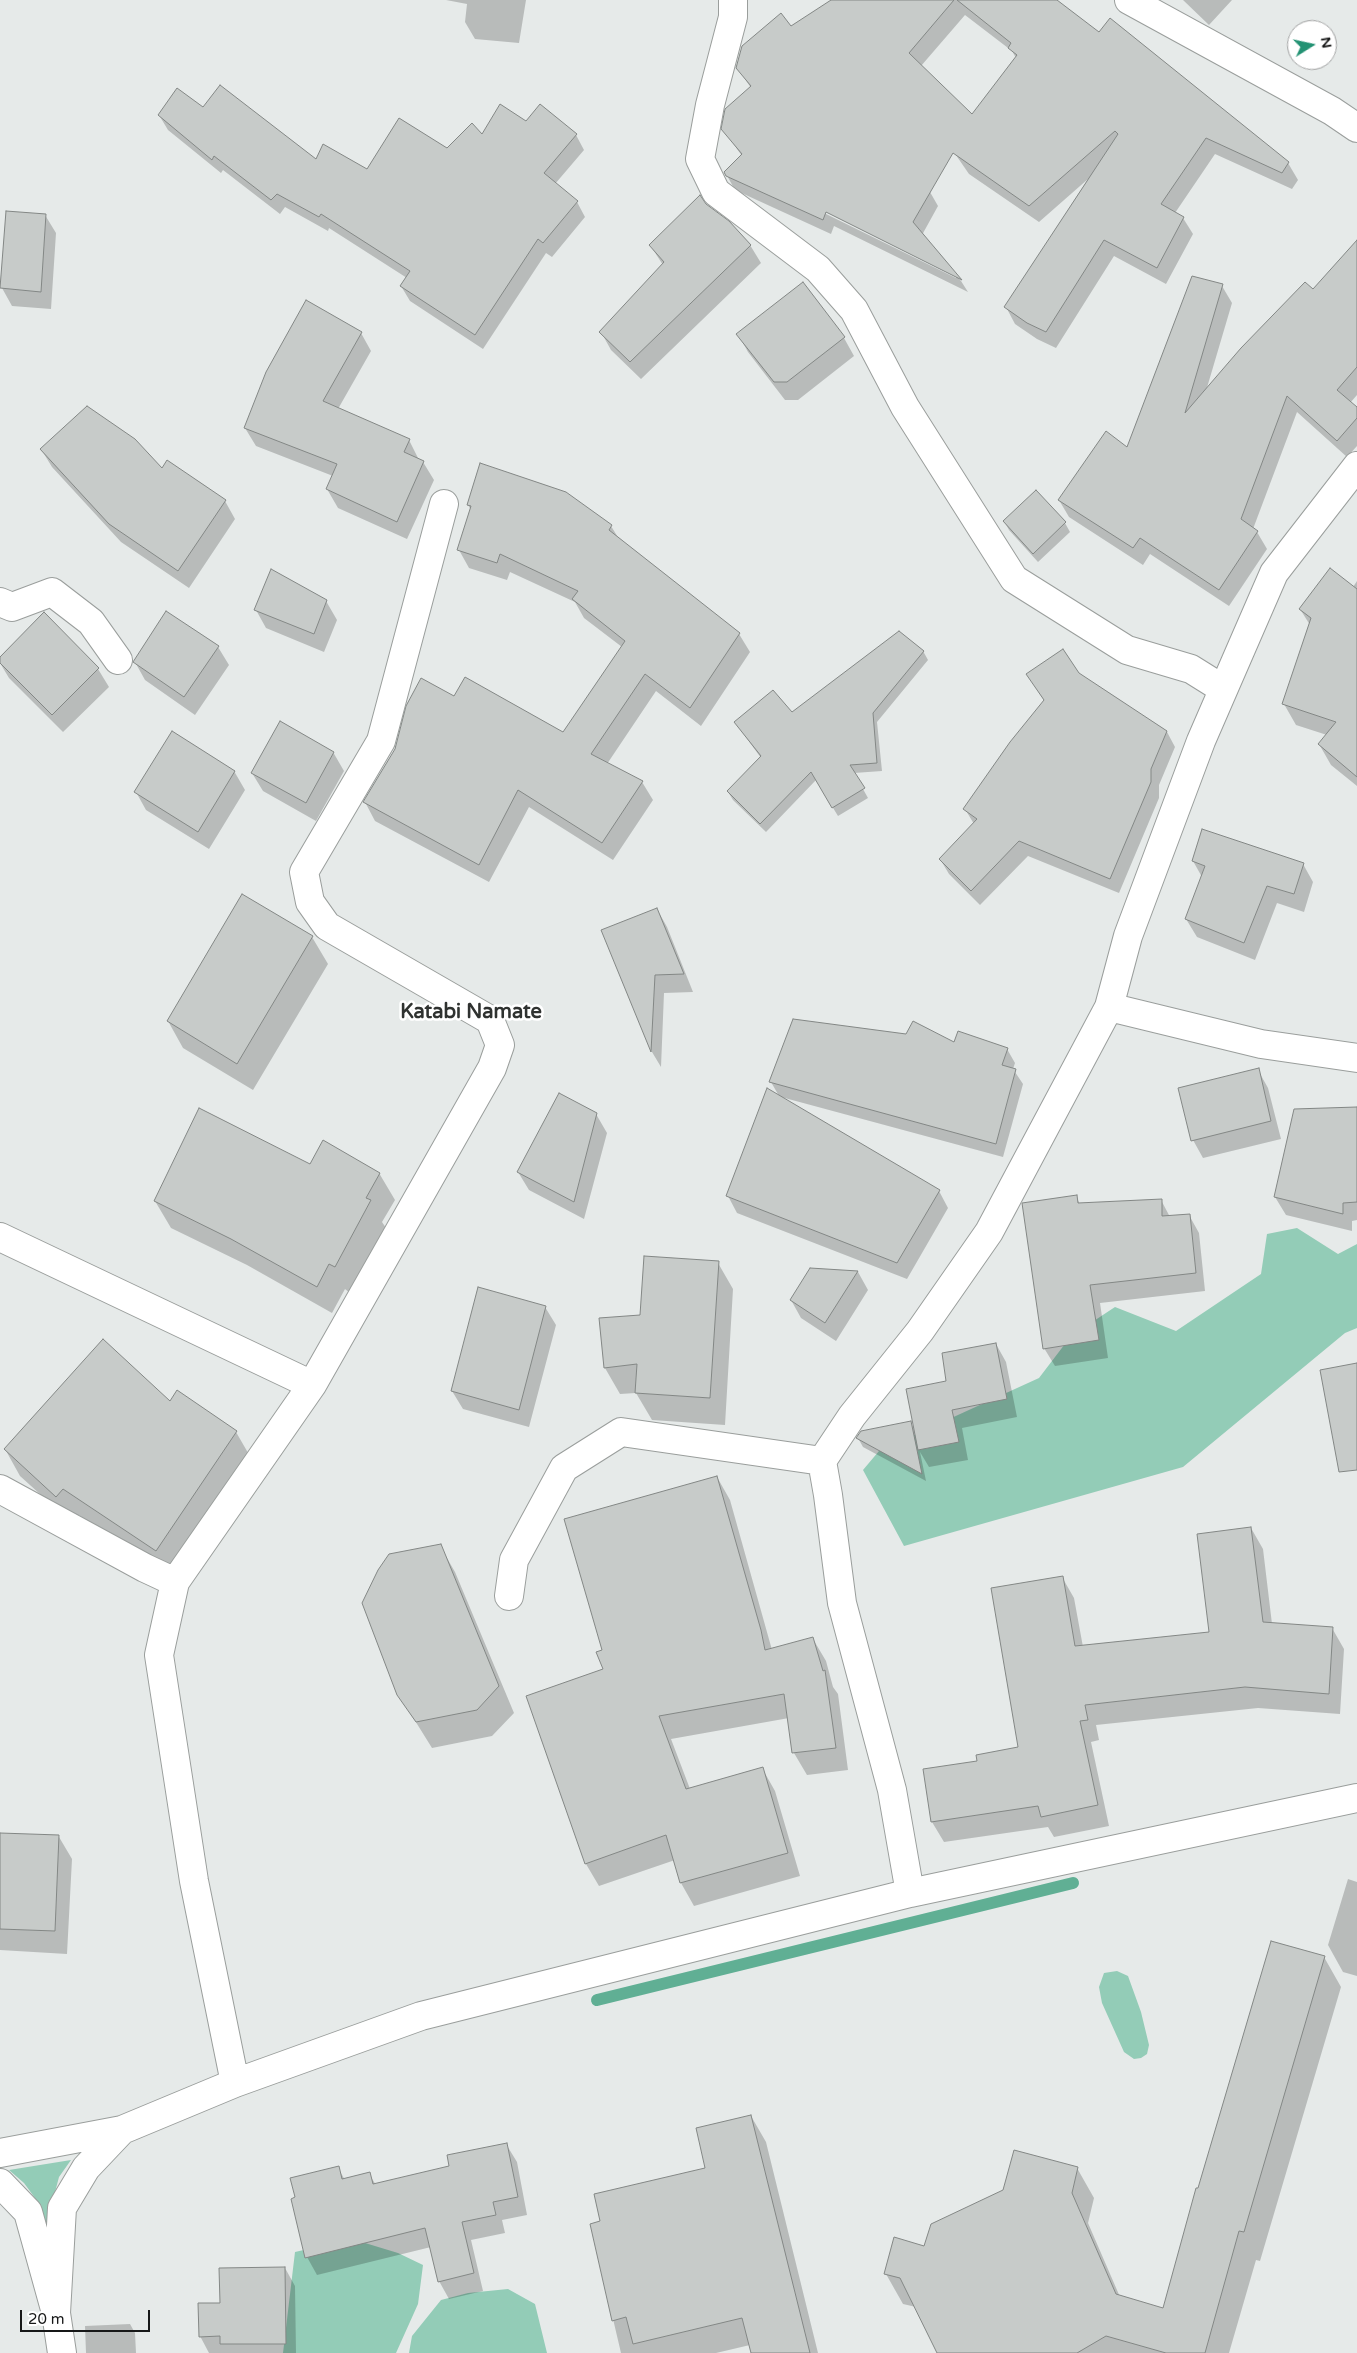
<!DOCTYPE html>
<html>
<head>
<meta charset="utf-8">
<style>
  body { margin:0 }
  #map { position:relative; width:1357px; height:2353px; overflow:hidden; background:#e6eae9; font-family:"Varela Round",sans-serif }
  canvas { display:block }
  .north { position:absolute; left:1287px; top:20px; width:50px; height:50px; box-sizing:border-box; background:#fff; border:1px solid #a2a3a3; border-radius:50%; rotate:80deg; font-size:14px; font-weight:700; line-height:20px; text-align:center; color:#171818 }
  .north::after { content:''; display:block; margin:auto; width:18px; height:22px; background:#239273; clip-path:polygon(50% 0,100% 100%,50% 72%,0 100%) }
  .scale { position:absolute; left:20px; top:2310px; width:130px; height:22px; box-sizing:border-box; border:2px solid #171818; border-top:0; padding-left:6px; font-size:15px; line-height:18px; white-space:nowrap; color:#171818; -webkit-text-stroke:4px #fff; paint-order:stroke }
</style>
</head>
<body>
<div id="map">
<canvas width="1357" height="2353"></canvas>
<div class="north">N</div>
<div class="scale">20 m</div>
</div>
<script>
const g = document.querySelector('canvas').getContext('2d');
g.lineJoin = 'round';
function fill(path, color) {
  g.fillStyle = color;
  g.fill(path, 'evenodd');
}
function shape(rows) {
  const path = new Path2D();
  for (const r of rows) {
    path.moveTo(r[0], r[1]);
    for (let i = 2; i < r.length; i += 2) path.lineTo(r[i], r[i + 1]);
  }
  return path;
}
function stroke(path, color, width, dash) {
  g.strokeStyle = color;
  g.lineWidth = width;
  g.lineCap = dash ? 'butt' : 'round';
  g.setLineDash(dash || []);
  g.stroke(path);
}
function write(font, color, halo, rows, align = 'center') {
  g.font = font + ' "Varela Round",sans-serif';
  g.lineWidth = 5;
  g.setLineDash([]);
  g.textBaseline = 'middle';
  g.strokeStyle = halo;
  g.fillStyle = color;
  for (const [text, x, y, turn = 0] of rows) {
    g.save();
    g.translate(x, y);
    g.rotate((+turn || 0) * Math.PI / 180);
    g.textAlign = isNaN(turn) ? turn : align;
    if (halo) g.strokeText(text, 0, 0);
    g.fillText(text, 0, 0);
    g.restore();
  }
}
const green = shape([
  [1297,1228,1338,1254,1357,1244,1357,1328,1345,1333,1183,1467,904,1546,863,1470,879,1451,1039,1378,1071,1336,1115,1307,1176,1331,1261,1274,1267,1234],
  [1117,1971,1128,1976,1141,2012,1149,2045,1147,2054,1141,2058,1134,2059,1124,2052,1102,2003,1099,1987,1104,1973],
  [71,2160,59,2177,44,2234,35,2198,24,2183,9,2170],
  [352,2239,398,2253,423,2265,418,2304,396,2353,283,2353,295,2252],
  [508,2289,535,2304,547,2353,409,2353,412,2336,441,2300,468,2293]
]);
const shadow = shape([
  [446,0,526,0,519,43,475,39,465,22,467,4],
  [849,0,1017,0,1288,163,1298,180,1292,189,1215,154,1175,213,1183,218,1193,234,1166,284,1114,256,1056,348,1037,339,1015,324,1006,307,1088,179,1039,222,969,174],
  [965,15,1012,51,1016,58,972,116,921,66],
  [1183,0,1232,0,1209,25],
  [737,67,930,192,938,206,922,235,961,281,968,292,834,226,831,234,735,190,725,172,742,156,723,129,751,88],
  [821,208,956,275,956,278,820,211],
  [203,109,316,161,367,171,447,150,482,136,526,123,576,135,584,150,555,184,577,202,585,217,552,257,546,253,483,349,410,301,401,286,407,278,329,228,328,231,285,207,280,214,223,170,221,173,168,130,159,115],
  [705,205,750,245,761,263,641,379,611,350,601,332,663,265,650,245],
  [45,215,56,233,51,309,12,306,2,288],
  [1357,242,1357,395,1350,403,1357,409,1357,446,1347,457,1297,412,1253,529,1257,532,1267,549,1229,606,1150,554,1143,565,1069,517,1059,500,1128,448,1222,286,1232,303,1206,391,1314,290],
  [361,333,371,351,338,409,409,440,419,460,423,462,434,480,407,539,338,508,327,489,333,476,256,446,245,428],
  [738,334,844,338,854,356,798,400,785,400,748,352],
  [41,449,162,470,225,501,235,519,189,588,121,542,52,467],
  [1036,492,1065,523,1070,532,1038,562,1009,530,1004,521],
  [566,493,611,526,619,539,739,634,750,652,701,726,656,691,607,764,642,782,653,800,613,860,529,807,489,882,375,821,365,802,455,698,563,734,622,647,584,618,575,602,510,572,507,580,469,568,459,550,471,510,468,505],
  [1357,581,1357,786,1331,765,1319,744,1327,735,1296,725,1284,704,1310,625,1300,609,1353,587],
  [326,601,337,620,324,652,266,628,256,610],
  [218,647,229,665,195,715,145,680,135,662],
  [923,651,928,660,877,722,882,771,854,773,868,798,838,816,816,780,766,832,733,800,728,792,761,758,735,722,792,714],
  [0,659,98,669,109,687,63,732,9,678,0,663],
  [1078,674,1167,732,1175,747,1159,785,1159,798,1119,893,1028,856,980,905,949,874,940,859,974,824,965,809,1045,702,1028,675],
  [333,752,344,771,316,821,263,791,252,773],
  [234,771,245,790,209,849,146,810,136,792],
  [1193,861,1303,864,1313,882,1304,912,1277,903,1255,960,1197,937,1186,919,1202,877],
  [657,909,667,927,693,992,664,993,661,1067,652,1052,603,931],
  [312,937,328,964,253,1090,183,1048,168,1021],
  [907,1036,955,1044,1007,1049,1015,1063,1013,1069,1023,1084,1003,1157,781,1097,939,1191,948,1208,907,1279,737,1213,728,1196,779,1096,771,1082],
  [1258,1070,1268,1088,1281,1139,1203,1158,1193,1140],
  [1357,1108,1357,1220,1352,1221,1352,1231,1286,1215,1275,1197],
  [596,1114,607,1133,584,1219,529,1190,518,1172],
  [311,1165,379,1173,395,1200,382,1222,386,1228,350,1293,345,1289,332,1313,247,1265,171,1228,155,1201],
  [1076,1197,1080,1204,1161,1200,1170,1217,1189,1215,1199,1233,1205,1291,1100,1303,1108,1358,1055,1366,1044,1348],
  [718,1263,733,1289,725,1425,652,1420,636,1393,620,1394,605,1368,641,1316],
  [810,1269,858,1272,868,1290,836,1341,801,1318,791,1300],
  [545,1307,556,1325,529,1427,463,1409,452,1391],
  [996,1344,1006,1362,1017,1417,962,1428,968,1460,929,1467,920,1452,926,1481,863,1447,858,1438,911,1422,914,1429,948,1382],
  [170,1403,236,1432,251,1458,172,1577,79,1515,72,1523,20,1476,5,1449],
  [717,1477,730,1500,772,1650,813,1639,826,1661,833,1687,838,1694,848,1770,807,1775,794,1753,789,1718,671,1739,690,1789,762,1768,775,1791,800,1876,694,1906,681,1883,675,1860,599,1886,586,1864,527,1697,604,1670,603,1651],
  [1251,1528,1263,1549,1272,1624,1332,1628,1344,1649,1340,1714,1258,1708,1096,1725,1099,1740,1091,1742,1109,1826,1054,1837,1048,1827,944,1842,932,1822,925,1770,979,1762,1020,1748,1062,1577,1074,1598,1083,1647,1211,1633],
  [440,1546,455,1572,514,1713,492,1736,432,1748,399,1695],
  [0,1834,59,1837,72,1859,67,1954,0,1950],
  [1348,1879,1357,1882,1357,1976,1343,1972,1328,1945],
  [1324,1957,1341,1987,1260,2261,1256,2260,1229,2353,938,2353,916,2307,903,2304,886,2274,925,2247,1077,2168,1094,2198,1088,2223,1120,2297,1163,2310,1199,2190],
  [751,2116,766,2142,818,2353,752,2353,750,2345,716,2353,621,2353,591,2225,602,2222,707,2169],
  [506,2144,517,2162,527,2215,502,2220,505,2233,471,2240,483,2291,449,2299,439,2281,431,2247,317,2275,307,2257,338,2168,345,2180,369,2174,376,2185,451,2167],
  [285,2268,295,2286,296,2353,209,2353,200,2336,222,2304],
  [130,2324,135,2333,136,2353,86,2353,85,2326]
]);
const stream = shape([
  [597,2000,1073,1883]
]);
const building = shape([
  [831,0,954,0,909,53,972,114,1017,55,1008,48,1011,43,957,0,1057,0,1099,32,1110,18,1289,162,1282,173,1206,138,1161,204,1184,217,1157,268,1104,240,1046,332,1027,323,1004,307,1118,134,1115,131,1029,206,953,153,913,222,962,280,826,212,823,220,726,176,724,172,742,154,721,129,725,109,751,86,736,68,742,46,781,13,791,26,831,0],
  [220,85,316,159,323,144,367,169,399,118,447,148,472,123,482,134,500,104,526,121,540,104,577,134,544,173,578,201,543,243,538,239,475,335,400,286,410,271,321,214,319,217,277,194,271,200,214,156,212,160,158,115,177,88,203,107,220,85],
  [700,195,706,204,729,221,751,245,630,362,599,332,664,262,649,245,700,195],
  [6,211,46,214,41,292,0,288,6,211],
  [1357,240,1357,367,1337,390,1357,407,1357,418,1337,441,1287,396,1241,519,1258,531,1219,590,1140,538,1133,548,1058,500,1106,431,1127,447,1192,276,1223,284,1185,413,1241,348,1305,282,1313,289,1357,240],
  [803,282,845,337,787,382,774,382,736,334,803,282],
  [306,300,362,332,323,401,410,439,404,452,424,461,397,522,326,489,337,464,244,428,266,372,306,300],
  [87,406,135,439,162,468,167,460,226,500,178,571,109,524,40,449,87,406],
  [480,463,566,492,612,525,609,530,740,633,690,708,645,674,591,754,643,781,602,843,518,790,479,865,363,802,395,749,406,706,421,678,454,696,465,677,563,732,625,641,572,599,578,591,500,554,497,563,457,550,471,506,467,505,480,463],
  [1036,490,1066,522,1033,554,1003,521,1036,490],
  [1330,568,1357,589,1357,777,1318,744,1336,722,1282,704,1311,618,1299,609,1330,568],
  [271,569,327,600,314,634,254,610,271,569],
  [166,611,219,646,184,697,133,662,166,611],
  [44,612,99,668,52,715,0,663,0,657,44,612],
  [899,631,924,651,873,713,877,763,850,765,865,788,832,808,811,772,760,824,727,791,761,756,734,722,773,690,792,712,899,631],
  [1063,649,1079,673,1167,731,1151,769,1151,782,1110,879,1019,841,971,891,939,859,977,819,963,809,1010,742,1044,700,1026,674,1063,649],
  [280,721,334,752,306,803,251,773,280,721],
  [172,731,235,771,198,832,134,792,172,731],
  [1202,829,1304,863,1294,894,1267,886,1244,943,1185,919,1205,866,1192,861,1202,829],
  [242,894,313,936,237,1064,167,1021,242,894],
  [657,908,684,974,655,975,651,1052,601,930,657,908],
  [793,1019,906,1034,913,1021,954,1042,958,1031,1008,1048,1002,1065,1016,1069,996,1144,769,1082,793,1019],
  [1259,1068,1271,1121,1191,1141,1178,1088,1259,1068],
  [767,1088,940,1190,897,1263,726,1196,767,1088],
  [559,1093,597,1113,574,1202,517,1172,559,1093],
  [1357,1107,1357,1202,1343,1203,1343,1214,1274,1197,1294,1109,1357,1107],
  [199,1108,310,1164,323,1140,380,1173,366,1198,371,1200,335,1267,329,1264,317,1287,231,1239,154,1201,199,1108],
  [1077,1195,1078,1203,1162,1199,1162,1216,1190,1214,1196,1273,1090,1285,1099,1340,1043,1349,1022,1203,1077,1195],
  [644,1256,719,1261,710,1398,635,1393,637,1364,604,1368,599,1318,640,1315,644,1256],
  [810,1268,858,1271,825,1323,790,1300,810,1268],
  [478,1287,546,1306,519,1410,451,1391,478,1287],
  [103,1339,170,1401,177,1390,237,1431,156,1551,63,1489,56,1497,4,1449,103,1339],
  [996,1343,1007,1399,952,1410,959,1442,918,1450,906,1389,946,1381,942,1353,996,1343],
  [1357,1363,1357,1470,1339,1472,1320,1370,1357,1363],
  [911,1421,922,1474,856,1438,861,1431,911,1421],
  [717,1476,761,1630,765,1650,813,1637,823,1671,825,1670,836,1748,792,1753,784,1694,659,1716,686,1789,763,1767,788,1853,680,1883,666,1835,585,1864,526,1696,603,1669,596,1652,602,1650,564,1519,717,1476],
  [1251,1527,1263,1622,1333,1627,1329,1694,1245,1687,1085,1705,1088,1720,1080,1721,1098,1805,1041,1817,1038,1806,931,1822,923,1769,977,1761,976,1755,1018,1747,991,1588,1063,1576,1075,1646,1209,1632,1197,1534,1251,1527],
  [441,1544,499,1686,477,1710,416,1722,397,1695,362,1603,378,1570,389,1554,441,1544],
  [0,1833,59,1835,55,1931,0,1929,0,1833],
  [1271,1941,1325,1956,1244,2232,1239,2231,1205,2353,1166,2353,1106,2336,1077,2353,937,2353,900,2278,884,2274,894,2237,924,2246,931,2224,1003,2190,1014,2150,1078,2167,1072,2193,1116,2294,1163,2308,1196,2188,1198,2188,1271,1941],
  [751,2115,810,2353,751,2353,742,2318,633,2344,626,2317,612,2321,590,2224,600,2221,594,2194,705,2168,696,2128,751,2115],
  [507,2143,518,2197,493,2202,496,2215,462,2222,474,2273,438,2282,425,2228,305,2258,291,2199,295,2197,290,2178,339,2166,342,2179,370,2172,373,2184,449,2166,447,2155,507,2143],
  [285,2267,286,2344,220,2344,220,2336,199,2337,198,2303,220,2303,219,2268,285,2267]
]);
const minor = shape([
  [733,0,733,17,710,105,700,159,716,192,818,269,854,310,905,407,1014,579,1127,650,1191,669,1223,689],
  [1129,0,1332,111,1357,128],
  [0,602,12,607,52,592,91,622,118,660],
  [1109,1007,1261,1044,1357,1058],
  [0,1237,312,1385],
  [0,1489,145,1568,175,1582],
  [509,1596,514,1560,564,1468,621,1432,822,1461],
  [910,1893,892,1790,842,1603,828,1495,822,1461,852,1416,920,1331,989,1232,1109,1007,1128,936,1201,741,1274,573,1357,466],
  [235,2083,194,1881,159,1655,175,1582,312,1385,492,1068,500,1045,490,1020,327,926,310,902,304,872,381,741,444,504],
  [0,2153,122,2130,235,2083,421,2016,910,1893,1357,1798],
  [0,2183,28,2212,56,2313,62,2353],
  [56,2313,62,2208,86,2168,122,2130]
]);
const quarterNames = [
  ["Katabi Namate",471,1013]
];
fill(green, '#93ccb7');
fill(shadow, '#0003');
stroke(stream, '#60af94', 12);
fill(building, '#c7cbc9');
stroke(building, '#838785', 1);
stroke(minor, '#9a9e9c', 30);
stroke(minor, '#fff', 28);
write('bold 20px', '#2f3230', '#fff', quarterNames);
</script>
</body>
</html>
